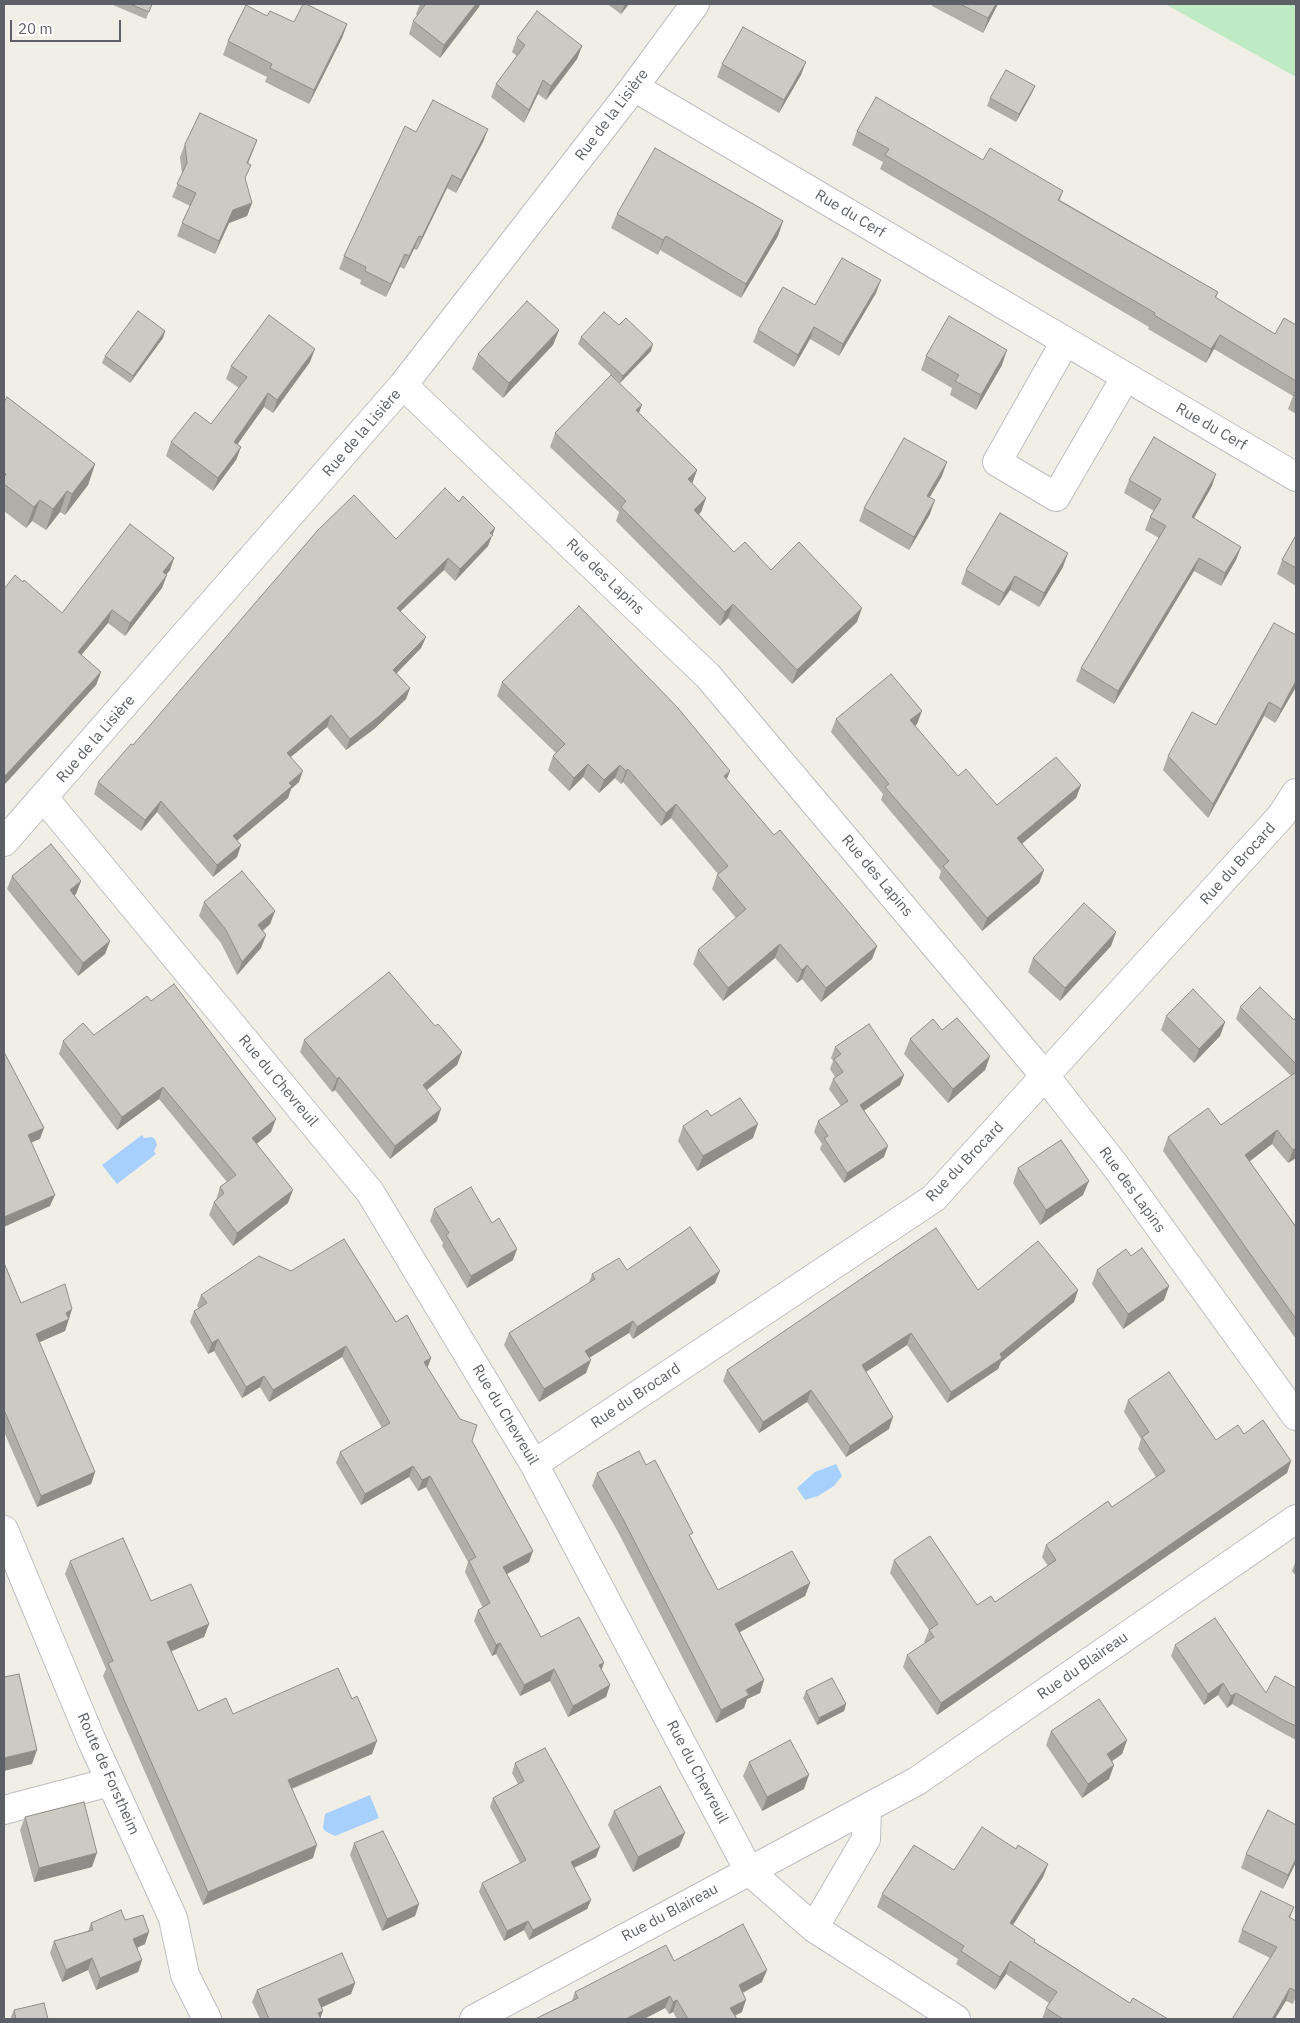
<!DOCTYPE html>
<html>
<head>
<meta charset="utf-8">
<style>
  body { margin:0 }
  #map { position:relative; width:1300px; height:2023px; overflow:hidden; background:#f1efe5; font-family:"IBM Plex Sans",sans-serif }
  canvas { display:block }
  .frame { position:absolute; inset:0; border:5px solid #5d6067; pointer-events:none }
  .scale { position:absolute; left:10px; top:20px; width:111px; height:22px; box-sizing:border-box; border:2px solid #5d6067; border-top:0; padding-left:6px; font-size:15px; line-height:18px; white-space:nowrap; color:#5d6067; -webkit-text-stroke:4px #fff; paint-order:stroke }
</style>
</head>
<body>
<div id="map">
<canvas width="1300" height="2023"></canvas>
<div class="frame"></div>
<div class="scale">20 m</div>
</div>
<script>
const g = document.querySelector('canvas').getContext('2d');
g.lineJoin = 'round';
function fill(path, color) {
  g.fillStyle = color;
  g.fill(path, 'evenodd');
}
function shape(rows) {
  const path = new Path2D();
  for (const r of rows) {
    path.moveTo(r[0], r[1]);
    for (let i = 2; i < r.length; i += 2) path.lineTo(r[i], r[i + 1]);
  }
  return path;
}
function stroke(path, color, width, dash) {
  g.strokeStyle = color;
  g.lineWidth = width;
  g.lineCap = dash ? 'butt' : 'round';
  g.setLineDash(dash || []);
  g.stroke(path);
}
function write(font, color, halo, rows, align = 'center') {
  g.font = font + ' "IBM Plex Sans",sans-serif';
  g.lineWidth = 4;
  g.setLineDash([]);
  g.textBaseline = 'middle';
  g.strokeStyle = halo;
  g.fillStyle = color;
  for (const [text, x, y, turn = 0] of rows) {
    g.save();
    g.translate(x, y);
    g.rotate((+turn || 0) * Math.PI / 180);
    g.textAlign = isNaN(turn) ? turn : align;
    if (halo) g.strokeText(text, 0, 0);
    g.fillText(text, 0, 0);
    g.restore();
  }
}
const green = shape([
  [1165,4,1296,4,1296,77]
]);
const water = shape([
  [142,1135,144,1138,151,1137,155,1139,157,1145,154,1151,156,1154,117,1184,102,1165],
  [836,1464,842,1476,834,1486,818,1496,805,1500,797,1488,815,1472],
  [370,1795,379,1818,335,1836,325,1831,323,1828,325,1814]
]);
const minor = shape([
  [634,87,1296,477],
  [1065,342,997,462,1056,497,1125,378],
  [403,385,708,676,1045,1076,1114,1164,1296,1416],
  [44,798,370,1192,534,1464,749,1871,814,1928,956,2019],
  [4,842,403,385,634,87,695,4],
  [534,1464,934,1198,1281,816,1296,793],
  [4,1810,110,1782],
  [814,1928,866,1839,867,1808],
  [474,2019,917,1781,1296,1519]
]);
const tertiary = shape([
  [4,1530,91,1739,173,1918,185,1975,207,2019]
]);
const wall = shape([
  [113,4,152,4,146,19,113,5],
  [420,4,480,4,479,7,440,58,409,34,413,21,418,16,416,14],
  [607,4,629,4,621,14],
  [933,4,998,4,983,33,932,6],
  [267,16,294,22,347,24,342,38,309,104,265,82,267,77,223,55,228,41],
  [517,38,582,46,577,59,546,100,538,94,524,123,491,97,496,84,517,56,512,52],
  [722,64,801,75,779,113,717,77],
  [1035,86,1032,93,1016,122,987,106,990,98],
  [488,129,483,142,456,193,447,188,417,250,414,249,404,269,400,267,386,297,360,284,361,280,339,269,344,256,416,132],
  [857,131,983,160,1063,191,1060,200,1218,292,1216,298,1275,334,1296,325,1296,414,1288,409,1293,396,1214,349,1206,363,1148,329,1149,327,880,169,883,162,852,145],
  [257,140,248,164,245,180,252,203,247,216,229,223,215,254,177,236,182,223,190,206,172,197,182,174,180,157,185,144],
  [617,214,783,221,778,236,741,298,660,250,658,255,611,228],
  [876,293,839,356,810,339,794,367,753,342,758,330,815,305],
  [619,325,651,351,620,383,578,344,581,337],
  [559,330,553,345,503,398,472,369,478,354],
  [165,331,163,338,130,383,102,363,105,356],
  [926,356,1002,365,976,410,950,395,952,388,921,370],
  [310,362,273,413,264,407,237,444,241,447,236,460,213,491,166,456,171,442,211,424,239,388,226,379,231,366],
  [4,402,95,464,88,485,65,515,60,512,46,530,32,521,26,528,4,511],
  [642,405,639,413,697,470,692,484,706,498,701,512,699,514,734,552,771,570,857,622,792,684,728,618,720,626,616,521,619,512,550,447,555,433],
  [942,476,930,497,930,514,909,550,859,521,864,508],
  [1129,480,1212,486,1194,518,1241,547,1236,560,1221,586,1194,571,1114,704,1076,681,1081,668,1159,538,1145,530,1150,517,1154,511,1124,493],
  [459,502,495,528,488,546,455,581,444,570,400,612,426,637,421,648,397,673,410,688,406,699,374,729,346,750,327,727,291,757,299,782,291,789,288,798,237,841,241,845,237,857,213,877,157,812,141,831,94,794,98,782,133,745,396,539],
  [1296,535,1296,586,1277,574,1282,560],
  [174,558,170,570,166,575,162,588,125,636,108,623,81,655,101,672,96,685,4,785,4,589,62,613],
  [1063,567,1039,607,1010,590,999,606,961,584,966,570],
  [1296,635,1296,687,1275,723,1264,716,1208,818,1163,770,1168,756,1216,725],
  [502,682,727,780,774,835,877,946,872,959,821,1002,802,979,797,983,775,958,723,1001,693,964,698,950,736,918,712,889,717,875,718,874,671,818,661,826,623,782,621,784,615,778,599,793,583,777,569,791,548,770,553,756,556,753,497,696],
  [836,719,917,724,915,726,958,776,997,805,1081,785,1076,798,1022,844,1044,870,1039,883,982,931,939,878,941,871,881,800,883,794,831,732],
  [12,876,81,881,76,894,74,895,110,941,105,954,78,976,7,889],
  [204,902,275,911,270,924,263,931,266,935,261,948,237,975,221,943,199,916],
  [1116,932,1111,946,1060,1001,1028,972,1033,958],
  [151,1001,271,1132,257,1143,288,1203,233,1246,209,1215,214,1202,216,1200,220,1187,227,1182,159,1099,117,1130,59,1054,63,1041,94,1035],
  [1240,1007,1294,1020,1296,1017,1296,1158,1288,1163,1272,1144,1249,1161,1296,1227,1296,1339,1163,1151,1168,1137,1221,1125,1291,1076,1236,1019],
  [1166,1016,1225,1022,1220,1036,1194,1063,1161,1030],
  [435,1026,462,1052,457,1065,427,1090,437,1121,390,1159,335,1090,332,1092,300,1052,304,1040],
  [942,1030,990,1056,985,1070,948,1103,904,1054,910,1039],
  [835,1047,904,1075,900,1085,864,1111,884,1157,844,1183,820,1149,822,1144,814,1132,818,1121,841,1106,829,1089,833,1079,835,1077,830,1069,833,1061,831,1058],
  [711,1116,753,1138,697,1171,678,1141,683,1126],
  [1018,1168,1083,1195,1040,1225,1013,1183],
  [434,1209,513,1260,467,1288,442,1246,443,1243,430,1221],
  [1131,1256,1169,1286,1164,1300,1123,1329,1092,1284,1097,1270],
  [4,1263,21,1303,72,1309,65,1331,39,1342,95,1472,91,1484,37,1507,4,1432],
  [592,1274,715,1283,633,1339,629,1333,589,1358,586,1373,539,1402,504,1345,509,1333,589,1283],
  [978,1290,1078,1290,1074,1302,1001,1362,998,1369,947,1403,907,1345,866,1372,889,1429,846,1457,807,1402,759,1433,723,1381,727,1370],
  [201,1295,396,1322,431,1358,427,1368,472,1441,529,1562,507,1574,541,1637,601,1670,610,1685,606,1697,568,1717,550,1681,520,1696,496,1654,492,1656,474,1621,478,1610,483,1608,465,1572,468,1562,426,1487,418,1491,409,1477,361,1505,336,1463,340,1452,382,1428,342,1357,269,1402,260,1387,242,1398,214,1351,208,1354,190,1322,194,1311,199,1308,197,1306],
  [1128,1400,1216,1440,1244,1434,1291,1461,1287,1473,937,1715,903,1667,907,1655,925,1643,924,1642,929,1630,890,1573,894,1560,977,1605,995,1602,1048,1566,1042,1557,1046,1545,1112,1507,1156,1477,1138,1449,1141,1439,1124,1412],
  [646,1465,691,1538,718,1590,810,1583,805,1596,740,1632,764,1680,760,1693,747,1699,744,1708,716,1723,618,1532,592,1486,597,1473],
  [1296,1560,1296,1576,1292,1571],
  [70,1561,151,1601,209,1624,204,1637,171,1651,198,1711,233,1714,372,1754,292,1789,313,1858,203,1905,103,1676,106,1669,65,1574],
  [1175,1645,1266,1693,1296,1688,1296,1740,1281,1732,1232,1704,1227,1708,1218,1695,1204,1705,1171,1656],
  [806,1691,846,1704,844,1711,817,1725,803,1698],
  [1051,1731,1127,1740,1122,1754,1112,1761,1114,1765,1109,1779,1082,1798,1046,1745],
  [749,1762,804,1789,762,1811,743,1776],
  [515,1763,596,1857,574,1868,591,1900,587,1909,529,1940,524,1930,504,1941,479,1892,482,1883,520,1863,490,1807,493,1798,518,1784,512,1773],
  [614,1811,679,1847,633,1872,608,1825],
  [25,1817,92,1867,34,1882,20,1830],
  [354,1843,419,1904,415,1916,382,1931,350,1855],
  [1246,1854,1296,1862,1283,1889,1241,1868],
  [1048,1864,1043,1877,1013,1925,1035,1940,1035,1942,1130,2003,1168,2019,1042,2019,1046,2008,1049,2003,1006,1974,995,1990,956,1964,958,1959,877,1907,882,1894,954,1870],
  [1294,1907,1290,1918,1296,1921,1296,2000,1295,1999,1293,2004,1286,2001,1270,1958,1238,1942,1242,1930],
  [91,1923,145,1944,137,1948,142,1960,138,1972,96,1990,88,1970,62,1982,50,1953,54,1941,88,1931],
  [674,1961,762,1982,743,1993,742,2012,735,2016,737,2019,677,2019,673,2012,669,2014,665,2008,644,2019,535,2019,572,2001,575,1992],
  [355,1983,351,1994,321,2007,321,2019,260,2019,252,2002,257,1990],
  [14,2010,48,2019,10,2019]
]);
const shadedWall = shape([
  [476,4,480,4,479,7,440,58,444,45],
  [625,4,629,4,621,14],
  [996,4,998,4,983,33,988,18],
  [347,24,342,38,309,104,314,90],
  [582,46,577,59,546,100,551,86],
  [806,62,801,75,779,113,784,100],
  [543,80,538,94,524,123,529,110],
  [1035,86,1032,93,1016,122,1019,114],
  [488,129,483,142,456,193,461,180],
  [257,140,252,153,242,176,247,163],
  [452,175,447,188,417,250,422,237],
  [252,203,247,216,229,223,215,254,219,241,233,210],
  [783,221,778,236,741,298,746,284],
  [419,236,414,249,404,269,409,256],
  [666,236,660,250,658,255,663,240],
  [405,254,400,267,386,297,391,284],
  [881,280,876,293,839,356,843,344],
  [814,327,810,339,794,367,798,355],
  [559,330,553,345,503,398,509,383],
  [165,331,163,338,130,383,133,376],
  [1220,335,1214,349,1206,363,1211,349],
  [653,344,651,351,620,383,623,376],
  [315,349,310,362,273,413,277,400],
  [1007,350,1002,365,976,410,981,395],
  [268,393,264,407,230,455,234,442],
  [642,405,636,419,636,410],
  [241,447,236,460,213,491,218,478],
  [947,462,942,476,922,510,927,496],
  [95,464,88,485,65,515,72,494],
  [697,470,692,484,688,479],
  [1216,474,1212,486,1187,530,1192,517],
  [67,491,60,512,46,530,53,509],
  [706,498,701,512,689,524,694,510],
  [40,500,32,521,26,528,34,507],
  [935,500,930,514,909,550,914,537],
  [495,528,488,546,455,581,460,569],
  [1241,547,1236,560,1221,586,1225,573],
  [1068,553,1063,567,1039,607,1044,593],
  [174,558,170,570,158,585,163,572],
  [448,558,444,570,392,619,397,608],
  [1199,558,1194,571,1114,704,1118,691],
  [167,575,162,588,125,636,130,623],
  [1015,576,1010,590,999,606,1004,593],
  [733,604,728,618,720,626,725,612],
  [862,608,857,622,792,684,797,670],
  [112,610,108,623,73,665,78,652],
  [426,637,421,648,389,681,393,670],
  [101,672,96,685,4,785,4,777],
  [1296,681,1296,687,1275,723,1281,709],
  [410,688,406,699,374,729,346,750,350,739],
  [1269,702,1264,716,1208,818,1213,804],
  [922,711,917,724,906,733,910,720],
  [331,715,327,727,282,764,287,753],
  [588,764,583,777,569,791,574,778],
  [620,765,615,778,599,793,604,780],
  [628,769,623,782,621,784,626,771],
  [303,771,299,782,291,789,288,798,229,847,233,836],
  [730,771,725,784,724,776],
  [1081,785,1076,798,1013,851,1017,838],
  [161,801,157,812,141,831,145,820],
  [676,804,671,818,661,826,666,813],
  [241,845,237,857,213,877,217,865],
  [1044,870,1039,883,982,931,987,918],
  [81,881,76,894,65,903,70,890],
  [275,911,270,924,253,938,258,925],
  [1116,932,1111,946,1060,1001,1065,988],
  [266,935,261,948,237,975,242,962],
  [110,941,105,954,78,976,83,963],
  [780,944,775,958,723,1001,728,988],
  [877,946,872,959,821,1002,826,988],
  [807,965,802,979,797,983,802,970],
  [1225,1022,1220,1036,1194,1063,1199,1049],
  [462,1052,457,1065,418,1097,423,1085],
  [990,1056,985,1070,948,1103,953,1089],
  [904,1075,900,1085,856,1116,860,1105],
  [339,1077,335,1090,332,1092,337,1079],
  [163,1087,159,1099,117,1130,122,1117],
  [441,1109,437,1121,390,1159,395,1146],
  [276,1119,271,1132,248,1151,252,1138],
  [758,1124,753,1138,697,1171,703,1156],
  [44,1128,40,1139,23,1146,28,1135],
  [1277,1130,1272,1144,1240,1169,1245,1155],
  [888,1146,884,1157,844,1183,847,1173],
  [1296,1148,1296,1158,1288,1163,1293,1150],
  [1089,1181,1083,1195,1040,1225,1046,1210],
  [293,1190,288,1203,233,1246,237,1233],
  [55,1195,50,1206,4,1227,4,1217],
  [517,1249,513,1260,467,1288,471,1276],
  [720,1271,715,1283,633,1339,637,1327],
  [1169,1286,1164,1300,1123,1329,1128,1314],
  [1078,1290,1074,1302,1001,1362,998,1369,947,1403,951,1392,1000,1354],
  [72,1309,65,1331,31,1346,36,1334],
  [633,1321,629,1333,581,1363,585,1351],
  [911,1333,907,1345,858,1377,862,1365],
  [218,1339,214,1351,208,1354,212,1343],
  [346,1346,342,1357,269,1402,273,1390],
  [431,1358,427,1369,424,1362],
  [591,1360,586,1373,539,1402,544,1389],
  [264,1376,260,1387,242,1398,246,1387],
  [811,1390,807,1402,759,1433,763,1422],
  [893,1417,889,1429,846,1457,850,1446],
  [1291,1461,1287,1473,937,1715,941,1703],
  [413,1466,409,1477,361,1505,365,1494],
  [95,1472,91,1484,37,1507,41,1496],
  [430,1476,426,1487,418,1491,422,1480],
  [533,1551,529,1562,499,1578,503,1567],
  [810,1583,805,1596,731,1637,735,1624],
  [209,1624,204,1637,163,1655,167,1642],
  [500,1643,496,1654,492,1656,496,1645],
  [604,1663,600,1674,599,1665],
  [554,1669,550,1681,520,1696,524,1685],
  [764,1680,760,1693,747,1699,744,1708,716,1723,721,1710,746,1690],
  [1223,1683,1218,1695,1204,1705,1208,1694],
  [610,1685,606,1697,568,1717,573,1706],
  [1236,1693,1232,1704,1227,1708,1231,1696],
  [846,1704,844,1711,817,1725,819,1718],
  [1127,1740,1122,1754,1102,1768,1107,1754],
  [377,1741,372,1754,283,1792,288,1780],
  [37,1750,32,1764,4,1771,4,1758],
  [1114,1765,1109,1779,1082,1798,1088,1784],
  [809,1775,804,1789,762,1811,767,1797],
  [685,1833,679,1847,633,1872,638,1857],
  [317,1845,313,1858,203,1905,208,1892],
  [600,1847,596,1857,567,1871,571,1862],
  [97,1853,92,1867,34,1882,39,1868],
  [1296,1859,1296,1862,1283,1889,1288,1875],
  [1048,1864,1043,1877,1006,1936,1010,1923],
  [591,1900,587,1909,529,1940,533,1930],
  [419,1904,415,1916,382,1931,387,1919],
  [528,1921,524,1930,504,1941,507,1931],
  [149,1932,145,1944,129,1951,133,1939],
  [92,1958,88,1970,62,1982,66,1970],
  [142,1960,138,1972,96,1990,100,1978],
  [1010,1961,1006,1974,995,1990,1000,1977],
  [767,1970,762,1982,734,1997,739,1985],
  [355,1983,351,1994,314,2011,318,1999],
  [1290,1988,1286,2001,1275,2019,1272,2019],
  [670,1996,665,2008,644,2019,626,2019],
  [677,2000,673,2012,669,2014,673,2002],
  [746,2000,742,2012,728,2019,730,2008],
  [323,2011,320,2019,318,2013]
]);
const building = shape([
  [130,4,152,4,149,12,130,4],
  [303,4,306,4,347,24,314,90,270,68,272,64,228,41,246,5,267,16,270,11,294,22,303,4],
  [423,4,476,4,444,45,413,21,425,5,423,4],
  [960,4,996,4,988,18,960,4],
  [537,11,582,46,551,86,543,80,529,110,496,84,525,45,517,38,537,11],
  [743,27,806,62,784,100,722,64,743,27],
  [1006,70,1035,86,1019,114,990,98,1006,70],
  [876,97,983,160,990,148,1063,191,1058,200,1218,292,1215,297,1275,334,1284,318,1296,325,1296,381,1220,335,1211,349,1154,315,1155,313,885,155,889,149,857,131,876,97],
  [433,100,488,129,461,180,452,175,422,237,419,236,409,256,405,254,391,284,365,271,366,267,344,256,405,126,416,132,433,100],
  [200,113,257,140,247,163,251,165,245,178,252,203,233,210,219,241,182,223,196,193,177,184,187,163,185,144,200,113],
  [655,148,783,221,746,284,666,236,663,240,617,214,655,148],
  [842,258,881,280,843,344,814,327,798,355,758,330,783,287,815,305,842,258],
  [527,301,559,330,509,383,478,354,527,301],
  [138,311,165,331,133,376,105,356,138,311],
  [604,312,619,325,626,318,653,344,623,376,581,337,604,312],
  [269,315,315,349,277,400,268,393,234,442,241,447,218,478,171,442,195,412,211,424,247,377,231,366,269,315],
  [949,316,1007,350,981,395,955,381,959,375,926,356,949,316],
  [611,375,642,405,636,410,697,470,688,479,706,498,694,510,734,552,745,542,771,570,799,542,862,608,797,670,733,604,725,612,621,507,626,501,555,433,611,375],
  [1296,390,1296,396,1293,395,1296,390],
  [7,397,95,464,72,494,67,491,53,509,40,500,34,507,4,484,4,477,6,474,4,472,4,402,7,397],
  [1154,437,1216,474,1192,517,1241,547,1225,573,1199,558,1118,691,1081,668,1166,526,1150,517,1161,499,1129,480,1154,437],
  [904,438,947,462,927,496,935,500,914,537,864,508,904,438],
  [445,488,459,502,463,496,495,528,490,533,493,535,460,569,448,558,397,608,426,637,393,670,410,688,378,717,350,739,331,715,287,753,303,771,289,783,292,786,233,836,241,845,217,865,161,801,145,820,98,782,131,744,133,745,318,530,354,495,396,539,445,488],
  [1000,513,1068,553,1044,593,1015,576,1004,593,966,570,1000,513],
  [130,524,174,558,163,572,167,575,130,623,112,610,78,652,101,672,4,777,4,589,15,575,23,582,24,580,62,613,130,524],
  [1296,535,1296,568,1282,560,1296,535],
  [579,606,678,708,730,771,724,776,774,835,780,830,877,946,826,988,807,965,802,970,780,944,728,988,698,950,746,909,717,875,728,866,676,804,666,813,628,769,626,771,620,765,604,780,588,764,574,778,553,756,565,744,502,682,579,606],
  [1274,623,1296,635,1296,681,1281,709,1269,702,1213,804,1168,756,1192,712,1216,725,1274,623],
  [891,674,922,711,910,720,958,776,966,769,997,805,1056,757,1081,785,1017,838,1044,870,987,918,943,866,949,861,885,787,889,784,836,719,891,674],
  [51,844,81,881,70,890,110,941,83,963,12,876,51,844],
  [242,871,275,911,258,925,266,935,242,962,226,930,204,902,242,871],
  [1084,903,1116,932,1065,988,1033,958,1084,903],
  [389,972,435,1026,438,1024,462,1052,423,1085,441,1109,395,1146,339,1077,337,1079,304,1040,389,972],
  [174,984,276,1119,252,1138,293,1190,237,1233,214,1202,224,1193,220,1187,236,1175,163,1087,122,1117,63,1041,83,1023,94,1035,147,996,151,1001,174,984],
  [1260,987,1294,1020,1296,1017,1296,1064,1240,1007,1260,987],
  [1193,989,1225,1022,1199,1049,1166,1016,1193,989],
  [957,1018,990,1056,953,1089,910,1039,933,1019,942,1030,957,1018],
  [869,1024,904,1075,860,1105,888,1146,847,1173,824,1138,828,1136,818,1121,848,1101,833,1079,843,1072,834,1059,841,1054,835,1047,869,1024],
  [4,1052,44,1128,28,1135,55,1195,4,1217,4,1052],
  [1296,1072,1296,1148,1293,1150,1277,1130,1245,1155,1296,1227,1296,1319,1168,1137,1208,1108,1221,1125,1296,1072],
  [740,1098,758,1124,703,1156,683,1126,707,1110,711,1116,740,1098],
  [1061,1140,1089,1181,1046,1210,1018,1168,1061,1140],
  [471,1187,492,1223,499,1218,517,1249,471,1276,446,1235,449,1233,434,1209,471,1187],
  [690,1227,720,1271,637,1327,633,1321,585,1351,591,1360,544,1389,509,1333,595,1279,592,1274,619,1258,627,1270,690,1227],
  [936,1228,978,1290,1038,1241,1078,1290,1000,1354,1002,1358,951,1392,911,1333,862,1365,893,1417,850,1446,811,1390,763,1422,727,1370,936,1228],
  [344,1239,396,1322,407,1315,431,1358,424,1362,460,1419,477,1425,472,1441,533,1551,503,1567,541,1637,579,1617,604,1663,599,1665,610,1685,573,1706,554,1669,524,1685,500,1643,496,1645,478,1610,490,1603,469,1561,476,1557,430,1476,422,1480,413,1466,365,1494,340,1452,390,1423,346,1346,273,1390,264,1376,246,1387,218,1339,212,1343,194,1311,207,1303,201,1295,259,1256,291,1271,344,1239],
  [1142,1248,1169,1286,1128,1314,1097,1270,1126,1249,1131,1256,1142,1248],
  [4,1263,21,1303,65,1284,72,1309,66,1313,69,1319,36,1334,95,1472,41,1496,4,1410,4,1263],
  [1169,1372,1216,1440,1238,1425,1244,1434,1263,1420,1291,1461,941,1703,907,1655,934,1637,929,1630,938,1624,894,1560,930,1536,977,1605,991,1596,995,1602,1056,1560,1046,1545,1108,1501,1112,1507,1165,1471,1142,1437,1149,1432,1128,1400,1169,1372],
  [639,1451,646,1465,655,1460,693,1533,689,1535,718,1590,792,1551,810,1583,735,1624,764,1680,746,1690,749,1695,721,1710,623,1519,597,1473,639,1451],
  [123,1538,151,1601,191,1584,209,1624,167,1642,198,1711,226,1698,233,1714,338,1668,352,1699,357,1696,377,1741,288,1780,317,1845,208,1892,108,1663,113,1661,70,1561,123,1538],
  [1215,1618,1266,1693,1275,1676,1296,1688,1296,1726,1285,1721,1236,1693,1231,1696,1223,1683,1208,1694,1175,1645,1215,1618],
  [19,1674,37,1750,4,1758,4,1677,19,1674],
  [832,1678,846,1704,819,1718,806,1691,832,1678],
  [1099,1699,1127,1740,1107,1754,1114,1765,1088,1784,1051,1731,1099,1699],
  [790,1740,809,1775,767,1797,749,1762,790,1740],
  [545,1748,600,1847,571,1862,591,1900,533,1930,528,1921,507,1931,482,1883,526,1860,493,1798,524,1781,515,1763,545,1748],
  [660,1786,685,1833,638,1857,614,1811,660,1786],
  [84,1802,97,1853,39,1868,25,1817,84,1802],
  [1268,1810,1296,1825,1296,1859,1288,1875,1246,1854,1268,1810],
  [982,1827,1016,1849,1018,1845,1048,1864,1010,1923,1035,1940,1034,1942,1130,2003,1133,1998,1168,2019,1063,2019,1046,2008,1057,1992,1010,1961,1000,1977,961,1951,964,1946,882,1894,914,1845,954,1870,982,1827],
  [383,1831,419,1904,387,1919,354,1843,383,1831],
  [1261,1891,1294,1907,1289,1917,1296,1921,1296,1991,1290,1988,1272,2019,1232,2019,1277,1947,1242,1930,1261,1891],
  [121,1910,125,1920,143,1915,149,1932,133,1939,142,1960,100,1978,92,1958,66,1970,54,1941,93,1930,91,1923,121,1910],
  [743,1924,767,1970,739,1985,746,2000,730,2008,737,2019,688,2019,677,2000,673,2002,670,1996,626,2019,535,2019,578,1998,575,1992,666,1945,674,1961,743,1924],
  [342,1953,355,1983,318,1999,323,2011,318,2013,321,2019,269,2019,257,1990,342,1953],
  [44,2003,48,2019,16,2019,14,2010,44,2003]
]);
const streetNames = [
  ["Rue de la Lisière",612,115,-53],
  ["Rue du Cerf",850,214,31],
  ["Rue du Cerf",1211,427,30],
  ["Rue de la Lisière",362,433,-49],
  ["Rue des Lapins",605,577,44],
  ["Rue de la Lisière",96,739,-49],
  ["Rue du Brocard",1238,864,-48],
  ["Rue des Lapins",877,876,50],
  ["Rue du Chevreuil",278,1081,50],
  ["Rue du Brocard",965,1162,-46],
  ["Rue des Lapins",1132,1190,54],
  ["Rue du Brocard",636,1396,-34],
  ["Rue du Chevreuil",505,1415,59],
  ["Rue du Blaireau",1083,1666,-35],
  ["Rue du Chevreuil",697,1772,62],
  ["Route de Forstheim",108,1774,66],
  ["Rue du Blaireau",670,1913,-28]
];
fill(green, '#bfebc4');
fill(water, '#a7d0ff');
stroke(minor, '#babdc2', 30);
stroke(tertiary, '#babdc2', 30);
stroke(minor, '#fff', 28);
stroke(tertiary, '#fff', 28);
fill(wall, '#afaea7');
fill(shadedWall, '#8f8d88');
fill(building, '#cccac2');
stroke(building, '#8f8d88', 1);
write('15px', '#5d6067', '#fff', streetNames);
</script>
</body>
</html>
